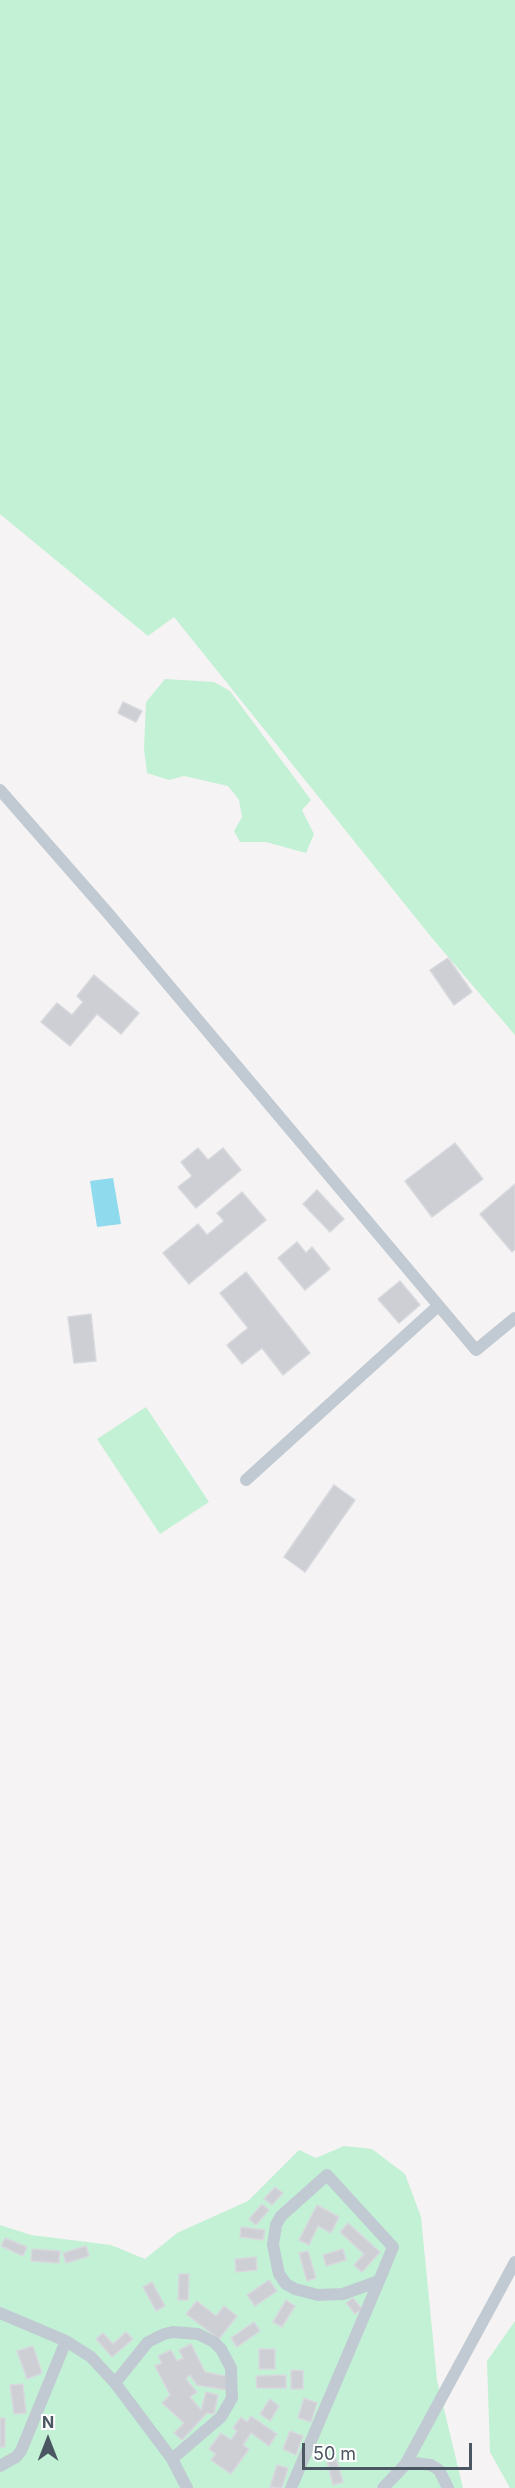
<!DOCTYPE html>
<html>
<head>
<meta charset="utf-8">
<style>
  body { margin:0 }
  #map { position:relative; width:515px; height:2488px; overflow:hidden; background:#f5f3f3; font-family:Inter,sans-serif }
  canvas { display:block }
  .north { position:absolute; left:18px; top:2410px; width:60px; height:60px; -webkit-text-stroke:4px #fff; paint-order:stroke; rotate:0deg; font-size:16px; font-weight:700; line-height:24px; text-align:center; color:#4a5661 }
  .north::after { content:''; display:block; margin:auto; width:21px; height:27px; background:#4a5661; clip-path:polygon(50% 0,100% 100%,50% 72%,0 100%) }
  .scale { position:absolute; left:302px; top:2443px; width:170px; height:27px; box-sizing:border-box; border:3px solid #4a5661; border-top:0; padding-left:8px; font-size:18px; line-height:21px; white-space:nowrap; color:#4a5661; -webkit-text-stroke:4px #fff; paint-order:stroke }
</style>
</head>
<body>
<div id="map">
<canvas width="515" height="2488"></canvas>
<div class="north">N</div>
<div class="scale">50 m</div>
</div>
<script>
const g = document.querySelector('canvas').getContext('2d');
g.lineJoin = 'round';
function fill(path, color) {
  g.fillStyle = color;
  g.fill(path, 'evenodd');
}
function shape(rows) {
  const path = new Path2D();
  for (const r of rows) {
    path.moveTo(r[0], r[1]);
    for (let i = 2; i < r.length; i += 2) path.lineTo(r[i], r[i + 1]);
  }
  return path;
}
function stroke(path, color, width, dash) {
  g.strokeStyle = color;
  g.lineWidth = width;
  g.lineCap = dash ? 'butt' : 'round';
  g.setLineDash(dash || []);
  g.stroke(path);
}
const green = shape([
  [0,0,515,0,515,1035,432,938,174,617,148,636,0,514],
  [165,679,214,682,230,691,311,800,302,810,314,834,306,853,266,842,240,842,234,831,242,817,239,800,228,786,184,776,169,780,147,773,144,749,146,702],
  [146,1407,209,1502,160,1534,97,1439],
  [344,2146,372,2149,405,2174,421,2217,437,2380,463,2488,0,2488,0,2225,31,2235,111,2245,145,2259,177,2233,248,2201,299,2150,316,2158],
  [515,2321,515,2488,510,2488,490,2452,487,2361]
]);
const water = shape([
  [113,1178,121,1224,97,1227,90,1181]
]);
const building = shape([
  [123,702,142,711,136,722,118,713,123,702],
  [448,958,472,992,454,1005,430,970,448,958],
  [94,975,139,1013,121,1034,97,1014,70,1046,41,1022,57,1003,72,1015,83,1002,77,996,94,975],
  [455,1143,483,1179,432,1217,405,1181,455,1143],
  [198,1148,208,1160,223,1148,241,1170,196,1208,178,1187,192,1176,181,1162,198,1148],
  [515,1184,515,1249,512,1252,480,1214,515,1184],
  [317,1190,344,1219,330,1232,303,1204,317,1190],
  [242,1192,266,1220,189,1284,163,1253,198,1224,207,1235,224,1221,217,1213,242,1192],
  [297,1242,306,1253,312,1247,330,1269,305,1290,278,1258,297,1242],
  [246,1272,310,1353,283,1375,262,1348,242,1364,227,1345,248,1328,220,1293,246,1272],
  [400,1281,420,1305,399,1323,378,1299,400,1281],
  [91,1314,96,1361,74,1363,68,1317,91,1314],
  [334,1485,355,1500,305,1572,284,1557,334,1485],
  [275,2187,283,2193,272,2205,264,2199,275,2187],
  [262,2204,269,2210,256,2225,249,2219,262,2204],
  [317,2205,339,2217,331,2233,318,2226,309,2245,299,2240,317,2205],
  [348,2223,380,2252,362,2272,354,2265,364,2254,340,2232,348,2223],
  [241,2227,265,2230,263,2240,240,2237,241,2227],
  [5,2238,27,2247,23,2256,1,2246,5,2238],
  [86,2246,89,2256,66,2263,63,2253,86,2246],
  [32,2249,60,2251,59,2263,31,2261,32,2249],
  [343,2249,346,2260,326,2266,323,2255,343,2249],
  [308,2251,316,2278,307,2281,299,2253,308,2251],
  [256,2257,257,2270,236,2272,235,2259,256,2257],
  [179,2274,189,2274,188,2300,178,2300,179,2274],
  [269,2280,277,2291,255,2306,247,2295,269,2280],
  [152,2282,165,2306,156,2311,143,2287,152,2282],
  [353,2298,362,2309,355,2314,346,2303,353,2298],
  [286,2300,295,2306,282,2327,273,2322,286,2300],
  [197,2301,216,2316,224,2306,237,2316,219,2339,186,2314,197,2301],
  [254,2322,260,2331,237,2347,231,2338,254,2322],
  [126,2332,133,2339,112,2357,96,2339,103,2333,113,2344,126,2332],
  [191,2344,205,2372,230,2377,227,2390,197,2385,190,2375,186,2379,197,2392,190,2397,201,2410,206,2392,218,2395,214,2414,207,2413,182,2440,174,2433,184,2423,162,2403,170,2395,155,2366,162,2363,158,2356,171,2350,177,2361,183,2358,179,2350,191,2344],
  [33,2346,42,2373,27,2379,17,2351,33,2346],
  [259,2349,275,2349,275,2369,259,2369,259,2349],
  [291,2370,303,2371,303,2389,291,2389,291,2370],
  [286,2375,286,2388,257,2388,256,2376,286,2375],
  [23,2384,26,2413,14,2414,10,2385,23,2384],
  [304,2398,317,2403,311,2422,298,2418,304,2398],
  [270,2399,279,2406,270,2421,260,2414,270,2399],
  [251,2416,277,2434,269,2446,251,2433,243,2445,249,2449,231,2474,211,2460,216,2454,209,2449,221,2433,231,2440,237,2431,233,2428,241,2417,247,2422,251,2416],
  [0,2418,5,2418,5,2447,0,2447,0,2418],
  [290,2431,303,2436,296,2455,283,2449,290,2431],
  [336,2458,343,2482,333,2485,327,2461,336,2458],
  [277,2465,288,2468,282,2488,270,2487,277,2465]
]);
const service = shape([
  [0,790,107,912,476,1350,515,1318],
  [246,1480,438,1306],
  [0,2313,66,2341,91,2357,115,2383,172,2459,187,2488],
  [115,2383,148,2342,164,2334,173,2332,198,2334,214,2342,221,2349,231,2368,232,2398,221,2417,172,2459],
  [405,2465,414,2463,431,2465,439,2470,448,2488],
  [0,2466,16,2457,21,2451,66,2341],
  [291,2488,379,2281,393,2247,327,2175,281,2216,276,2225,273,2245,279,2274,286,2284,295,2289,318,2295,343,2294,379,2281],
  [383,2488,405,2465,515,2262]
]);
fill(green, '#c3f1d5');
fill(water, '#90daee');
fill(building, '#cdcfd5');
stroke(building, '#d7d9de', 1.5);
stroke(service, '#c1cad2', 12);
</script>
</body>
</html>
